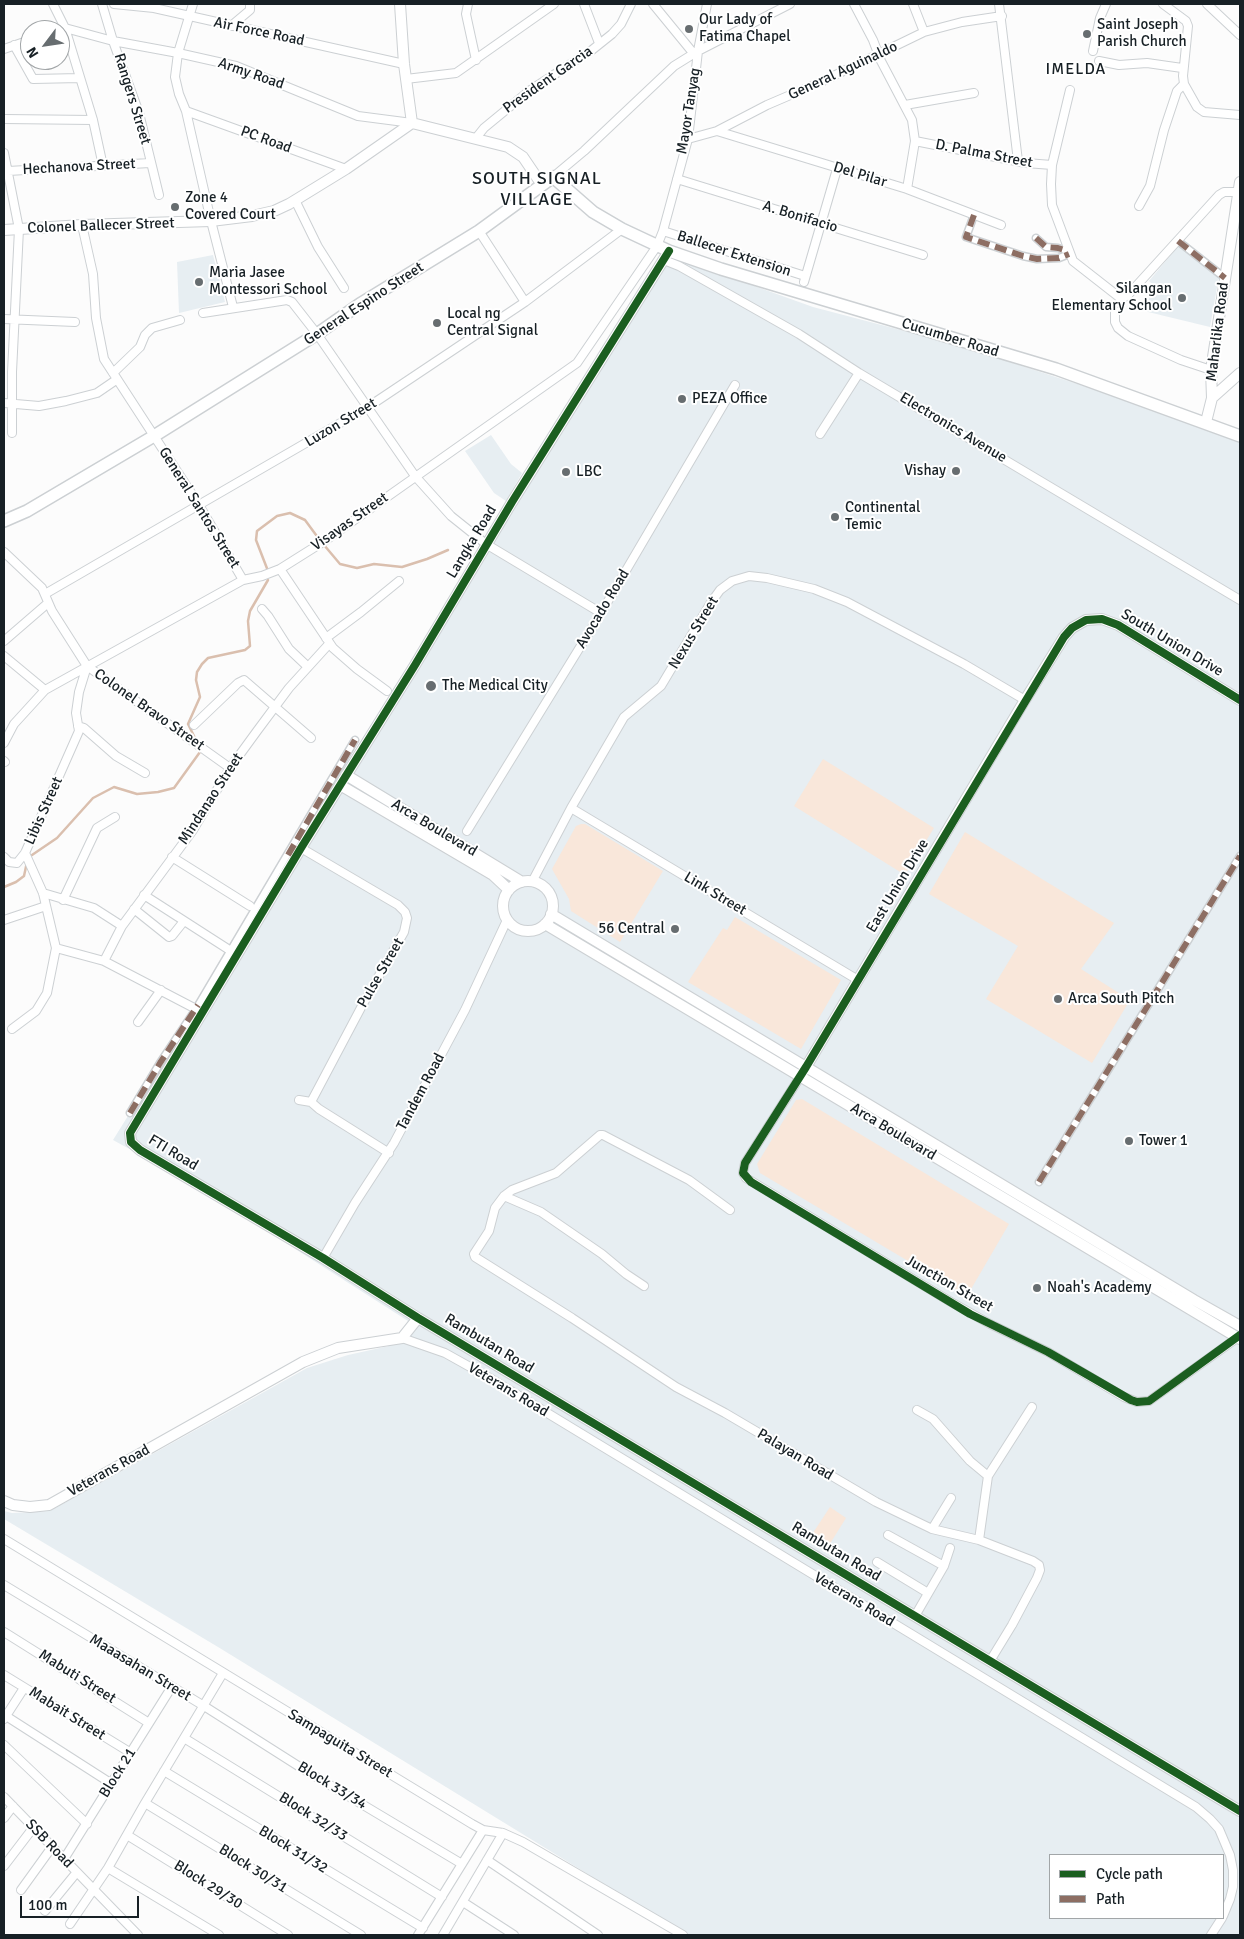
<!DOCTYPE html>
<html>
<head>
<meta charset="utf-8">
<style>
  body { margin:0 }
  #map { position:relative; width:1244px; height:1939px; overflow:hidden; background:#fcfcfc; font-family:Signika,sans-serif }
  canvas { display:block }
  .frame { position:absolute; inset:0; border:5px solid #172025; pointer-events:none }
  .legend { position:absolute; left:1049px; top:1854px; width:175px; height:65px; box-sizing:border-box; background:#fff; border:1px solid #a2a6a8; margin:0; padding:6px 9px; list-style:none; font-size:15px; color:#172025 }
  .legend li { display:flex; align-items:center; gap:10px; height:25px }
  .legend b { width:25px; border:1px solid #a2a6a8 }
  .north { position:absolute; left:20px; top:20px; width:50px; height:50px; box-sizing:border-box; background:#fff; border:1px solid #a2a6a8; border-radius:50%; rotate:239deg; font-size:14px; font-weight:700; line-height:20px; text-align:center; color:#172025 }
  .north::after { content:''; display:block; margin:auto; width:18px; height:22px; background:#676d70; clip-path:polygon(50% 0,100% 100%,50% 72%,0 100%) }
  .scale { position:absolute; left:20px; top:1896px; width:119px; height:22px; box-sizing:border-box; border:2px solid #172025; border-top:0; padding-left:6px; font-size:15px; line-height:18px; white-space:nowrap; color:#172025; -webkit-text-stroke:4px #fff; paint-order:stroke }
</style>
</head>
<body>
<div id="map">
<canvas width="1244" height="1939"></canvas>
<div class="frame"></div>
<ul class="legend">
<li><b style="height:6px;background:#1b5e20"></b>Cycle path</li>
<li><b style="height:6px;background:#8d6e63"></b>Path</li>
</ul>
<div class="north">N</div>
<div class="scale">100 m</div>
</div>
<script>
const g = document.querySelector('canvas').getContext('2d');
g.lineJoin = 'round';
function fill(path, color) {
  g.fillStyle = color;
  g.fill(path, 'evenodd');
}
function shape(rows) {
  const path = new Path2D();
  for (const r of rows) {
    if (r.length === 3) {
      path.moveTo(r[0] + r[2], r[1]);
      path.arc(r[0], r[1], r[2], 0, 2 * Math.PI);
      continue;
    }
    path.moveTo(r[0], r[1]);
    for (let i = 2; i < r.length; i += 2) path.lineTo(r[i], r[i + 1]);
  }
  return path;
}
function stroke(path, color, width, dash) {
  g.strokeStyle = color;
  g.lineWidth = width;
  g.lineCap = dash ? 'butt' : 'round';
  g.setLineDash(dash || []);
  g.stroke(path);
}
function write(font, color, halo, rows, align = 'center') {
  g.font = font + ' Signika,sans-serif';
  g.lineWidth = 4;
  g.setLineDash([]);
  g.textBaseline = 'middle';
  g.strokeStyle = halo;
  g.fillStyle = color;
  for (const [text, x, y, turn = 0] of rows) {
    g.save();
    g.translate(x, y);
    g.rotate((+turn || 0) * Math.PI / 180);
    g.textAlign = isNaN(turn) ? turn : align;
    if (halo) g.strokeText(text, 0, 0);
    g.fillText(text, 0, 0);
    g.restore();
  }
}
const built = shape([
  [1179,245,1219,276,1210,327,1144,311,1154,286,1149,281],
  [213,255,225,302,179,313,177,262],
  [663,255,679,259,813,307,954,344,1201,424,1240,443,1240,1935,687,1935,218,1647,4,1519,4,1511,12,1513,50,1511,307,1368,348,1355,389,1346,408,1321,195,1185,113,1140],
  [1050,1855,1223,1855,1223,1918,1050,1918],
  [491,435,511,464,522,473,506,501,494,493,465,451]
]);
const green = shape([
  [823,759,934,828,905,875,794,806],
  [581,824,585,824,663,871,620,942,571,911,569,899,552,869,576,826],
  [965,832,1114,923,1081,969,1130,1000,1092,1063,986,999,1018,946,929,894],
  [735,917,841,980,801,1049,688,982,723,928,727,930],
  [802,1099,1009,1224,967,1296,760,1173,757,1164,796,1100],
  [830,1507,846,1518,826,1550,809,1539]
]);
const stream = shape([
  [324,545,340,564,357,568,374,564,402,567,427,559,448,550],
  [268,571,256,540,257,531,277,516,290,513,305,520,319,539],
  [196,740,188,724,200,697,196,680,197,672,202,664,208,658,245,650,250,646,248,621,250,611,268,580],
  [32,855,57,838,93,798,114,787,137,794,158,792,174,788,200,752,199,750],
  [4,887,16,882,24,876,27,862]
]);
const pedestrian = shape([
  [974,215,966,237,1023,256,1037,259,1059,258,1069,254],
  [1036,238,1046,247,1058,248,1068,251],
  [1178,241,1225,278],
  [130,1113,160,1063,196,1009,355,740],
  [1039,1182,1240,856]
]);
const minor = shape([
  [53,4,65,28,93,120,103,166],
  [102,4,113,41,139,113,159,195],
  [114,4,154,8,404,64],
  [193,4,178,53,175,77,179,94,186,111,211,221,233,307],
  [468,4,466,14,476,60],
  [584,4,599,43],
  [653,4,694,54],
  [854,4,873,40,881,61,912,120,915,141,907,189],
  [913,4,924,32],
  [999,4,1018,161],
  [1163,4,1186,21,1188,26,1183,76,1184,84,1197,107,1204,112,1240,115],
  [1207,4,1240,35],
  [231,26,250,10,250,4],
  [58,30,65,28,113,41,178,53,236,66,358,116,412,123],
  [14,45,33,79,80,78],
  [4,49,30,40],
  [1093,51,1100,18,1106,4],
  [1099,61,1119,65,1147,63,1182,68],
  [406,79,456,73,554,4],
  [1070,90,1052,165,1051,184,1052,205,1073,261,1119,297,1123,298,1128,295,1219,195,1224,192,1238,192],
  [905,105,974,93],
  [186,111,346,169],
  [4,119,93,120],
  [717,131,907,189,1001,225],
  [476,138,484,128,529,91,592,50,612,34,621,24,631,4],
  [688,139,717,131,767,105,823,81,924,32,962,22,1002,16],
  [915,141,1026,163,1052,165],
  [4,153,19,229,12,372,12,433],
  [8,171,150,163],
  [553,177,584,151,674,66,698,51,790,4],
  [677,179,923,255],
  [295,200,318,247,344,288],
  [1139,206,1150,186,1164,130,1177,91,1184,84],
  [82,225,93,274,96,318,104,359,199,505,243,580],
  [479,231,525,302],
  [663,231,805,276],
  [664,260,679,266,799,334,859,373,1240,600],
  [804,282,837,169],
  [1115,311,1115,322,1118,328,1128,336,1181,360,1211,370],
  [203,313,287,300,292,302,317,334,415,476,451,516,486,544,601,613],
  [4,319,75,322],
  [113,373,140,347,145,335,152,328,180,320],
  [4,403,39,406,66,401,97,393,116,380],
  [820,434,859,373],
  [4,552,42,588,52,611,87,666,230,768],
  [280,569,333,648,357,669,387,691],
  [45,594,368,407,525,302,622,229],
  [262,609,268,616,289,649,307,666],
  [326,638,361,612,399,581],
  [4,641,48,603],
  [4,656,45,690],
  [194,725,238,683,244,680,311,738],
  [78,726,84,728,116,756,145,773],
  [4,743,14,724,45,690,243,580,262,576,280,569,326,540,577,363,657,246,663,231,688,139,698,51,707,4],
  [4,761,5,762],
  [571,808,858,980],
  [467,831,601,613,735,385],
  [301,848,398,905,405,912,407,918,404,932,364,1002,311,1102],
  [4,857,9,862,17,863,25,853,79,731,76,713,79,692,87,666],
  [172,857,250,906],
  [532,882,571,808,624,717,661,686,710,604,720,590,732,581,749,576,767,578,814,589,847,602,964,664,1025,700],
  [43,893,94,908,122,926],
  [144,895,231,951],
  [63,900,97,828,115,817],
  [134,909,169,937,172,936,184,921],
  [4,920,46,906],
  [56,948,104,961,196,1009],
  [104,961,122,926,193,830,230,768,257,731,289,688,329,644],
  [138,1022,161,990],
  [12,1029,36,1011,47,993,56,948,43,893,25,853],
  [800,1077,745,1163,743,1173,746,1178,951,1302,990,1324,1048,1352,1124,1397,1137,1402,1149,1401,1237,1338],
  [299,1100,311,1102],
  [311,1102,319,1109,389,1153],
  [504,1196,541,1212,602,1254,626,1274,644,1286],
  [730,1210,689,1180,603,1135,600,1135,556,1173,512,1190,504,1196,495,1208,489,1231,474,1254,475,1257,572,1318,676,1387,725,1413,876,1502,932,1529,979,1540,1033,1561,1039,1565,1040,1570,1037,1578,1012,1625,990,1661],
  [323,1258,355,1203,394,1143,465,1010,507,920],
  [402,1338,445,1353,488,1377,1196,1807,1210,1819,1219,1829,1230,1855,1233,1870,1233,1887,1230,1899,1223,1916],
  [917,1410,933,1419,970,1461,988,1476],
  [932,1529,951,1498],
  [888,1535,944,1566],
  [4,1539,472,1824,483,1830,503,1833,523,1842,683,1935],
  [979,1540,988,1476,1032,1407],
  [877,1562,928,1593],
  [4,1585,204,1706,303,1769,462,1864],
  [915,1616,944,1566,950,1548],
  [4,1632,149,1723],
  [4,1675,131,1753],
  [6,1716,112,1784],
  [4,1719,24,1688],
  [184,1738,442,1897],
  [4,1745,87,1824],
  [164,1771,423,1928],
  [4,1797,138,1935],
  [145,1803,361,1935],
  [4,1818,13,1806],
  [127,1835,288,1935],
  [64,1859,171,1688],
  [487,1860,598,1935],
  [4,1866,33,1828],
  [108,1868,219,1935],
  [21,1890,52,1847],
  [463,1902,514,1935],
  [45,1911,77,1872],
  [70,1924,108,1868,145,1803,223,1673],
  [418,1935,483,1830],
  [443,1935,503,1833],
  [1211,1935,1222,1918]
]);
const tertiary = shape([
  [400,4,404,64,412,123],
  [412,123,508,147,523,157,542,185],
  [4,230,82,225,211,221,252,216,274,211,289,204,346,169,412,123],
  [669,251,512,502,415,665,301,848,130,1133,131,1142,140,1150,323,1258,418,1318,1240,1811],
  [1212,398,1240,373],
  [1206,422,1212,398,1211,370,1240,182],
  [346,775,522,882],
  [340,785,493,875,509,890],
  [528,906,25],
  [551,914,1194,1300,1240,1326],
  [545,924,1240,1339],
  [803,1072,1025,700,1064,637,1072,628,1086,620,1102,619,1118,625,1240,700],
  [4,1501,13,1505,30,1507,49,1505,303,1362,338,1348,402,1338,418,1318]
]);
const secondary = shape([
  [4,521,27,511,154,436,317,334,360,304,479,231,553,177,593,212,622,229,669,251,721,269,1056,369,1240,436]
]);
const quiet = shape([
  [974,215,966,237,1023,256,1037,259,1059,258,1069,254],
  [1036,238,1046,247,1058,248,1068,251],
  [1178,241,1225,278],
  [288,855,355,740],
  [130,1113,160,1063,198,1005],
  [1039,1182,1240,856]
]);
const cycleway = shape([
  [669,251,512,502,415,665,301,848,130,1133,131,1142,140,1150,323,1258,418,1318,1240,1811],
  [1240,700,1118,625,1102,619,1086,620,1072,628,1064,637,806,1067,745,1163,743,1173,751,1182,970,1314,1048,1352,1131,1400,1137,1402,1149,1401,1240,1335]
]);
const markers = [
  [689,29,5,"#676d70"],
  [1087,34,5,"#676d70"],
  [175,207,5,"#676d70"],
  [199,282,5,"#676d70"],
  [1182,298,5,"#676d70"],
  [437,323,5,"#676d70"],
  [682,399,5,"#676d70"],
  [956,471,5,"#676d70"],
  [566,472,5,"#676d70"],
  [835,517,5,"#676d70"],
  [431,686,6,"#676d70"],
  [675,929,5,"#676d70"],
  [1058,999,5,"#676d70"],
  [1129,1141,5,"#676d70"],
  [1037,1288,5,"#676d70"]
];
const poiNames = [
  ["Our Lady of",699,20],
  ["Fatima Chapel",699,37],
  ["Saint Joseph",1097,25],
  ["Parish Church",1097,42],
  ["Zone 4",185,198],
  ["Covered Court",185,215],
  ["Maria Jasee",209,273],
  ["Montessori School",209,290],
  ["Silangan",1172,289,"right"],
  ["Elementary School",1172,306,"right"],
  ["Local ng",447,314],
  ["Central Signal",447,331],
  ["PEZA Office",692,399],
  ["Vishay",946,471,"right"],
  ["LBC",576,472],
  ["Continental",845,508],
  ["Temic",845,525],
  ["The Medical City",442,686],
  ["56 Central",665,929,"right"],
  ["Arca South Pitch",1068,999],
  ["Tower 1",1139,1141],
  ["Noah's Academy",1047,1288]
];
const streetNames = [
  ["Air Force Road",259,32,12],
  ["General Aguinaldo",843,71,-25],
  ["Army Road",251,74,19],
  ["President Garcia",548,80,-35],
  ["Rangers Street",132,99,73],
  ["Mayor Tanyag",689,111,-81],
  ["PC Road",266,140,20],
  ["D. Palma Street",984,154,11],
  ["Hechanova Street",79,167,-3],
  ["Del Pilar",860,175,17],
  ["A. Bonifacio",800,217,17],
  ["Colonel Ballecer Street",101,226,-2],
  ["Ballecer Extension",734,254,18],
  ["General Espino Street",364,304,-33],
  ["Maharlika Road",1218,332,-83],
  ["Cucumber Road",950,338,17],
  ["Luzon Street",341,423,-31],
  ["Electronics Avenue",953,428,31],
  ["General Santos Street",199,508,58],
  ["Visayas Street",350,522,-35],
  ["Langka Road",472,542,-59],
  ["Avocado Road",603,609,-59],
  ["Nexus Street",694,633,-59],
  ["South Union Drive",1172,643,31],
  ["Colonel Bravo Street",149,710,35],
  ["Mindanao Street",211,799,-57],
  ["Libis Street",44,811,-66],
  ["Arca Boulevard",434,828,31],
  ["East Union Drive",898,886,-59],
  ["Link Street",715,894,31],
  ["Pulse Street",381,973,-60],
  ["Tandem Road",421,1092,-62],
  ["Arca Boulevard",893,1132,31],
  ["FTI Road",173,1153,31],
  ["Junction Street",949,1284,30],
  ["Rambutan Road",489,1344,31],
  ["Veterans Road",508,1390,31],
  ["Palayan Road",795,1455,31],
  ["Veterans Road",109,1471,-29],
  ["Rambutan Road",836,1552,31],
  ["Veterans Road",854,1600,31],
  ["Maaasahan Street",140,1668,31],
  ["Mabuti Street",77,1677,32],
  ["Mabait Street",67,1714,32],
  ["Sampaguita Street",340,1744,31],
  ["Block 21",118,1773,-58],
  ["Block 33/34",332,1786,31],
  ["Block 32/33",313,1817,32],
  ["SSB Road",49,1844,46],
  ["Block 31/32",293,1850,31],
  ["Block 30/31",253,1869,32],
  ["Block 29/30",208,1885,32]
];
const neighbourhoodNames = [
  ["IMELDA",1076,70]
];
const quarterNames = [
  ["SOUTH SIGNAL",537,179],
  ["VILLAGE",537,200]
];
fill(built, '#e7eef2');
fill(green, '#f9e7da');
stroke(stream, '#dabfae', 2.5);
stroke(pedestrian, '#ccd0d3', 9);
stroke(minor, '#ccd0d3', 10);
stroke(tertiary, '#ccd0d3', 12);
stroke(secondary, '#ccd0d3', 14);
stroke(pedestrian, '#fff', 6);
stroke(minor, '#fff', 8);
stroke(tertiary, '#fff', 10);
stroke(secondary, '#fff', 11);
stroke(quiet, '#8d6e63', 6, [12, 6]);
stroke(cycleway, '#1b5e20', 8);
for (const [x, y, r, color] of markers) {
  const dot = new Path2D();
  dot.arc(x, y, r, 0, 2 * Math.PI);
  g.fillStyle = color;
  g.fill(dot);
  stroke(dot, '#fff', 2);
}
write('15px', '#172025', '#fff', poiNames, 'left');
write('15px', '#172025', '#fff', streetNames);
g.letterSpacing = '1px';
write('16px', '#172025', '#fff', neighbourhoodNames);
g.letterSpacing = '0px';
g.letterSpacing = '1px';
write('18px', '#172025', '#fff', quarterNames);
g.letterSpacing = '0px';
</script>
</body>
</html>
